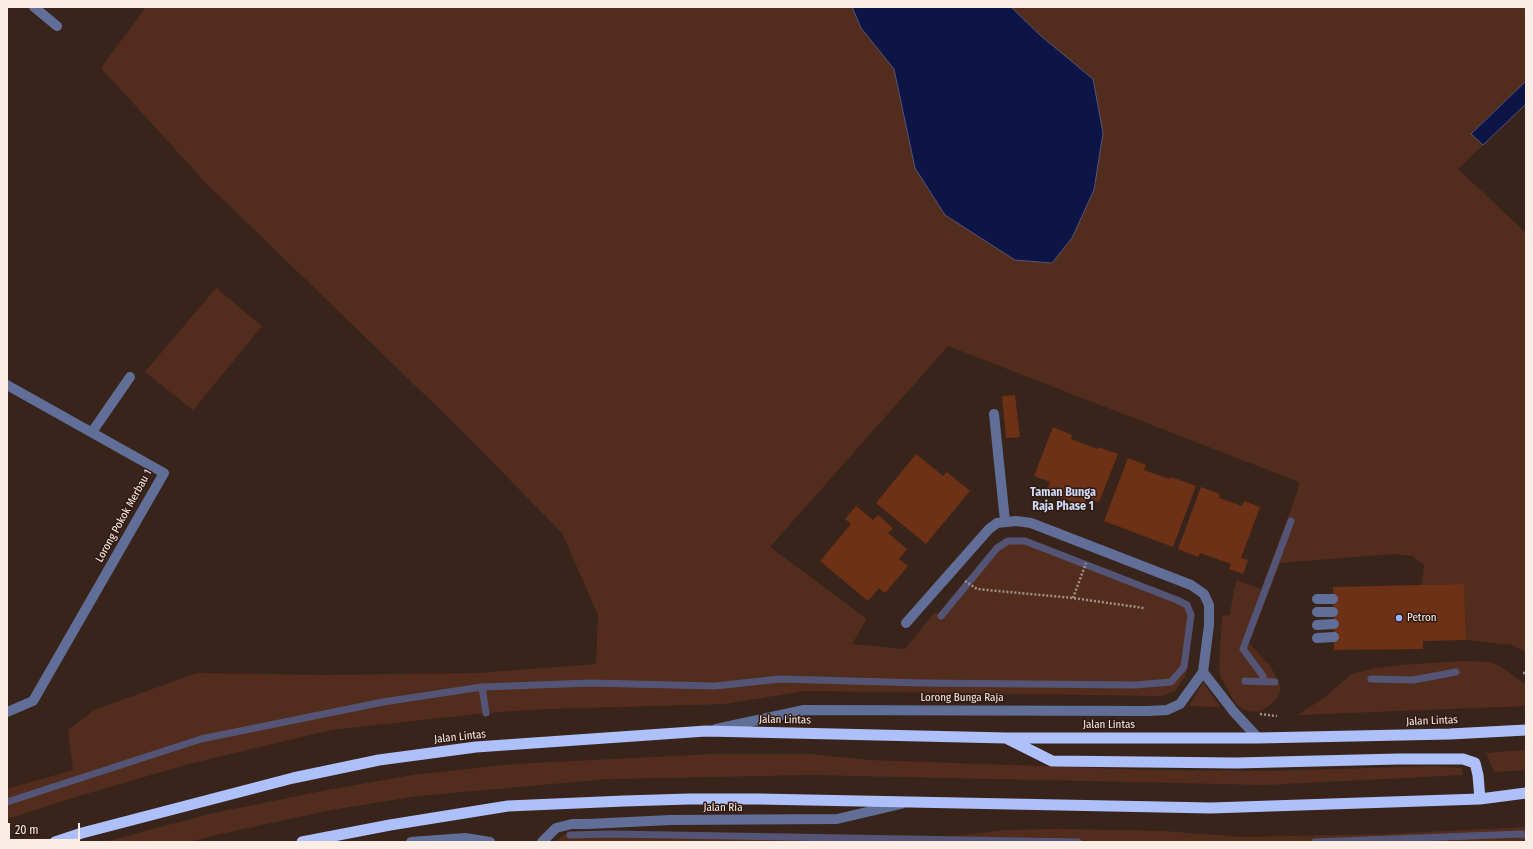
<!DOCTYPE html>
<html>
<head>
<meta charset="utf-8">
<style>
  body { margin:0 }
  #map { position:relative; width:1533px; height:849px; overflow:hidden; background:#39241c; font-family:"Fira Sans Condensed",sans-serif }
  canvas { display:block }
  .frame { position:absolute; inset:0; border:8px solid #fbece6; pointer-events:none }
  .scale { position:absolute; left:8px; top:823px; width:72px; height:18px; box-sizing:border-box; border:2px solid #fbece6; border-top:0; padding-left:5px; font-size:12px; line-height:14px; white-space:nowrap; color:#fbece6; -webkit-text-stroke:3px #2f1b12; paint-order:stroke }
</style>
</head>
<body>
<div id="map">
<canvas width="1533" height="849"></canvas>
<div class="frame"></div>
<div class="scale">20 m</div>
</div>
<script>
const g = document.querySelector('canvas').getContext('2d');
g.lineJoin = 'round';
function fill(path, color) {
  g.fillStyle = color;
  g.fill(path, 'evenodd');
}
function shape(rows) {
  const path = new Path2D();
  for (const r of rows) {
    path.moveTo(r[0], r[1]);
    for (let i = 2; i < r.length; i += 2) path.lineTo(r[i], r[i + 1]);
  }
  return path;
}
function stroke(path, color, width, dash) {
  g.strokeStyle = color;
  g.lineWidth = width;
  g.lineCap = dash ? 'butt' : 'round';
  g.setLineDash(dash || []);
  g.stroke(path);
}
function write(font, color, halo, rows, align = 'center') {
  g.font = font + ' "Fira Sans Condensed",sans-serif';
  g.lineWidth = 3;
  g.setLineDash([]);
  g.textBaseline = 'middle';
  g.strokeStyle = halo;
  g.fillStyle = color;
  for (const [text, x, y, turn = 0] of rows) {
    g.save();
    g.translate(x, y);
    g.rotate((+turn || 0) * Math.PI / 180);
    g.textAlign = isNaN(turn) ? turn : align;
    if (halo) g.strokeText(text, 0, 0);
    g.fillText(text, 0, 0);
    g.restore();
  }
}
const green = shape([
  [146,7,1526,7,1526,81,1471,133,1483,145,1458,169,1526,233,1526,654,1522,650,1512,645,1466,640,1464,584,1422,585,1424,565,1412,556,1393,554,1280,563,1249,643,1271,667,1280,686,1280,691,1277,698,1269,706,1260,711,1252,712,1245,710,1236,704,1220,676,1219,667,1222,616,1230,615,1234,589,1237,580,1261,589,1296,496,1299,482,948,346,770,547,867,619,852,644,905,649,935,612,941,616,997,548,1008,541,1025,541,1187,605,1191,615,1184,667,1187,670,1185,677,1175,691,1162,696,805,691,724,704,548,709,486,713,331,730,189,764,82,795,7,819,7,789,73,770,68,730,94,710,197,673,324,675,478,673,596,664,598,615,562,533,456,425,206,183,101,68],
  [216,288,262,326,193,410,145,372],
  [1464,661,1491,662,1500,666,1525,684,1526,706,1298,715,1325,697,1352,674,1376,668,1400,665],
  [1203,682,1220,707,1189,706],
  [1526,750,1526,770,1494,772,1486,753],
  [713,754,810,754,869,760,1151,770,1266,771,1437,766,1462,768,1463,775,1265,785,812,775,608,779,418,796,331,810,216,835,189,842,105,842,209,814,327,790,413,775,513,764],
  [1526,827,1526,842,556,842,562,836,572,832,587,831,956,836,1007,830,1059,829,1164,831,1242,837,1387,834]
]);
const water = shape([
  [852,7,1011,7,1041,36,1093,79,1103,133,1094,190,1072,238,1052,263,1015,260,945,215,915,168,894,69,861,28,852,7],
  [1526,81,1526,104,1483,145,1471,134,1526,81]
]);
const stream = shape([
  [1371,679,1413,680,1456,672],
  [1245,681,1275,682],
  [1263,682,1263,676,1243,649,1291,521],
  [482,687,591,683,715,686,780,679,922,683,1135,685,1171,682,1184,667,1191,615,1187,605,1177,600,1025,541,1008,541,997,548,941,616],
  [7,802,201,739,383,702,482,687,486,713],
  [570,835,611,834,1078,842],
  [1315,842,1521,834,1526,835]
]);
const building = shape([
  [1015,395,1020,437,1006,438,1002,396],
  [1053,427,1072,435,1071,439,1097,449,1098,447,1118,454,1099,502,1087,498,1084,506,1046,492,1050,482,1034,476],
  [916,454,943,476,947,472,970,491,926,544,876,503],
  [1128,458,1146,465,1144,470,1169,479,1171,477,1196,486,1173,547,1104,521],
  [1201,487,1220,494,1219,498,1242,506,1244,501,1260,507,1241,558,1248,560,1243,574,1229,569,1231,564,1200,553,1198,557,1178,549],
  [856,506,873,520,878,515,893,528,888,533,907,549,899,559,908,566,885,593,879,588,868,601,820,561,851,524,845,519],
  [1464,584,1466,640,1423,641,1423,649,1334,650,1333,587]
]);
const path = shape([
  [965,581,977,589,1073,598,1144,608],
  [1073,598,1086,563],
  [1523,673,1526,673],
  [1260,714,1277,716]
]);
const service = shape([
  [92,432,130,377],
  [1317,599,1333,599],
  [1317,612,1333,612],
  [1317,625,1334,624],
  [1317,638,1334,637]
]);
const minor = shape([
  [34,7,57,26],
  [7,385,164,473,33,701,7,712],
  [994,414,1005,521],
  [1203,672,1234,712,1258,738],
  [716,729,804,710,1148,711,1167,710,1180,704,1203,672,1209,625,1209,605,1204,594,1191,585,1031,523,1016,521,997,523,989,529,906,623],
  [411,842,465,838,490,842],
  [542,842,556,828,572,824,588,824,670,820,837,819,901,804]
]);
const trunk = shape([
  [1008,739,1052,761,1236,763,1398,759,1463,759,1475,763,1478,775,1480,799],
  [55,842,82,833,293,778,379,760,476,747,706,731,1006,738,1258,738,1450,734,1526,730],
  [302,842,390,825,508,806,624,801,689,799,759,799,1211,808,1480,799,1526,793]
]);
const markers = [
  [1399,618,4,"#9db4fd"]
];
const streetNames = [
  ["Lorong Pokok Merbau 1",124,516,-61],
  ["Lorong Bunga Raja",962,698],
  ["Jalan Lintas",785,720,1],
  ["Jalan Lintas",1432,721,-2],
  ["Jalan Lintas",1109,725],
  ["Jalan Lintas",460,737,-6],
  ["Jalan Ria",723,808]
];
const poiNames = [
  ["Petron",1407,618]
];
const neighbourhoodNames = [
  ["Taman Bunga",1063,493],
  ["Raja Phase 1",1063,507]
];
fill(green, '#522d1e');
fill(water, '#0d1446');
stroke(water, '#545576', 1);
stroke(stream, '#545576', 7);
fill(building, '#6d3116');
stroke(path, '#a2908a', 2.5, [2, 2]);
stroke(service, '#606e98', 10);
stroke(minor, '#606e98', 10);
stroke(trunk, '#aec0f9', 11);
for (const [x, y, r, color] of markers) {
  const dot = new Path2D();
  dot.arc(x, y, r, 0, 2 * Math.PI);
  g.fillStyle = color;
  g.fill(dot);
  stroke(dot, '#2f1b12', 1.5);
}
write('11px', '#fbece6', '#2f1b12', streetNames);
write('11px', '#fbece6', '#2f1b12', poiNames, 'left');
write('bold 12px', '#ced8f4', '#2f1b12', neighbourhoodNames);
</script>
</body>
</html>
